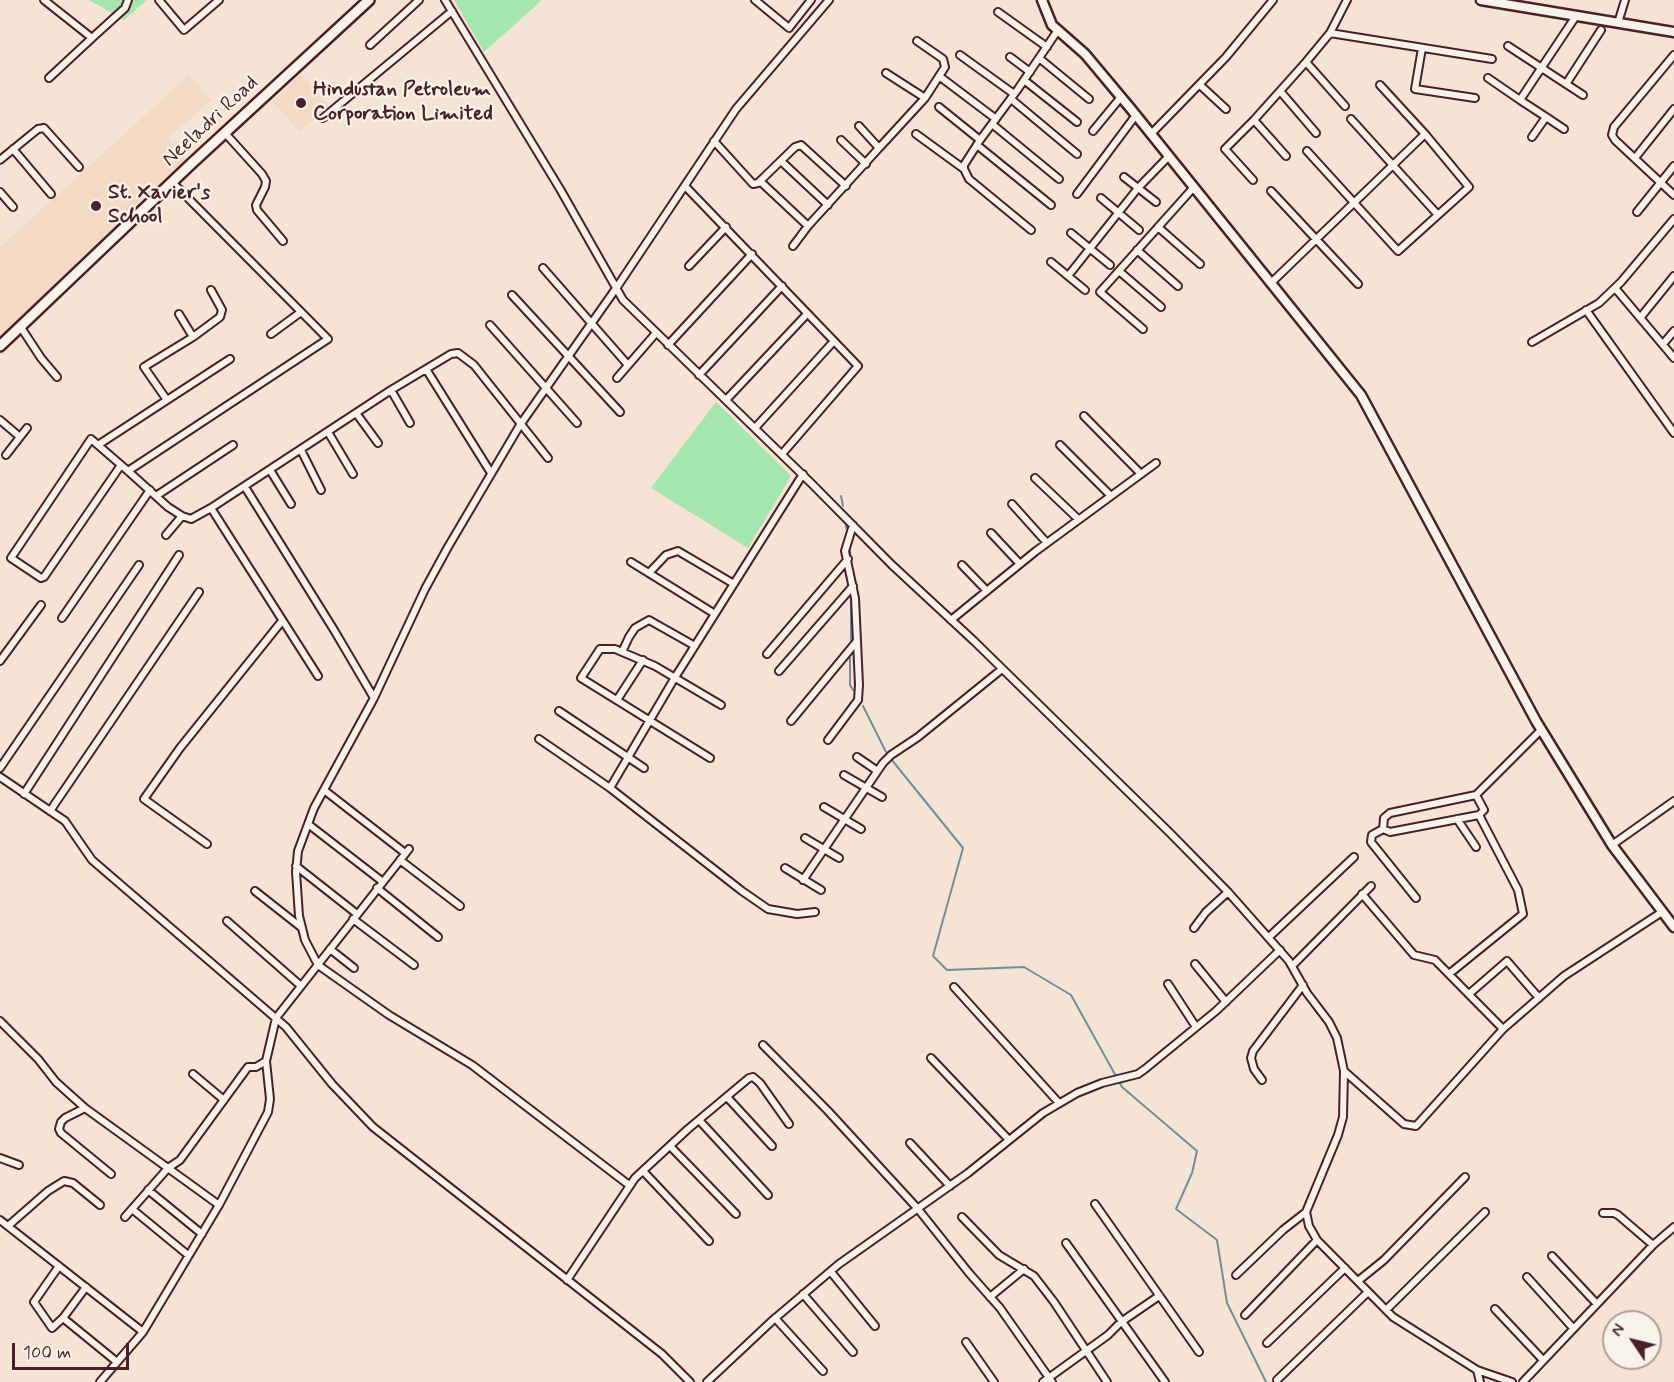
<!DOCTYPE html>
<html>
<head>
<meta charset="utf-8">
<style>
  body { margin:0 }
  #map { position:relative; width:1674px; height:1382px; overflow:hidden; background:#f5e4d3; font-family:Mynerve,sans-serif }
  canvas { display:block }
  .north { position:absolute; left:1602px; top:1310px; width:60px; height:60px; box-sizing:border-box; background:#f7f3e8; border:2px solid #b29e9c; border-radius:50%; rotate:305deg; font-size:16px; font-weight:700; line-height:24px; text-align:center; color:#4a1f2b }
  .north::after { content:''; display:block; margin:auto; width:21px; height:27px; background:#4a1f2b; clip-path:polygon(50% 0,100% 100%,50% 72%,0 100%) }
  .scale { position:absolute; left:12px; top:1343px; width:117px; height:27px; box-sizing:border-box; border:3px solid #4a1f2b; border-top:0; padding-left:8px; font-size:18px; line-height:21px; white-space:nowrap; color:#4a1f2b; -webkit-text-stroke:4px #f7f3e8; paint-order:stroke }
</style>
</head>
<body>
<div id="map">
<canvas width="1674" height="1382"></canvas>
<div class="north">N</div>
<div class="scale">100 m</div>
</div>
<script>
const g = document.querySelector('canvas').getContext('2d');
g.lineJoin = 'round';
function fill(path, color) {
  g.fillStyle = color;
  g.fill(path, 'evenodd');
}
function shape(rows) {
  const path = new Path2D();
  for (const r of rows) {
    path.moveTo(r[0], r[1]);
    for (let i = 2; i < r.length; i += 2) path.lineTo(r[i], r[i + 1]);
  }
  return path;
}
function stroke(path, color, width, dash) {
  g.strokeStyle = color;
  g.lineWidth = width;
  g.lineCap = dash ? 'butt' : 'round';
  g.setLineDash(dash || []);
  g.stroke(path);
}
function write(font, color, halo, rows, align = 'center') {
  g.font = font + ' Mynerve,sans-serif';
  g.lineWidth = 4.5;
  g.setLineDash([]);
  g.textBaseline = 'middle';
  g.strokeStyle = halo;
  g.fillStyle = color;
  for (const [text, x, y, turn = 0] of rows) {
    g.save();
    g.translate(x, y);
    g.rotate((+turn || 0) * Math.PI / 180);
    g.textAlign = isNaN(turn) ? turn : align;
    if (halo) g.strokeText(text, 0, 0);
    g.fillText(text, 0, 0);
    g.restore();
  }
}
const built = shape([
  [301,74,329,105,300,132,272,102],
  [189,75,212,100,168,138,191,164,0,346,0,247]
]);
const green = shape([
  [89,0,147,0,124,20],
  [454,0,542,0,484,52],
  [716,402,791,476,748,548,651,488]
]);
const stream = shape([
  [841,496,843,506],
  [846,525,846,528],
  [850,549,851,568],
  [851,640,851,592],
  [850,658,850,685,853,690],
  [863,706,886,752],
  [891,759,963,848,933,956,947,970,1024,967,1071,995,1122,1087,1197,1151,1192,1173,1176,1209,1217,1240,1227,1303,1266,1382]
]);
const minor = shape([
  [44,0,92,38,49,78],
  [159,0,184,30,219,0],
  [445,0,560,189,623,300,812,484,892,565,974,641,1170,833,1228,892,1289,961,1307,993,1329,1022,1337,1038,1344,1071,1343,1117,1338,1135,1306,1212,1309,1226,1317,1240,1393,1317,1477,1370,1480,1382],
  [755,0,789,28,811,0],
  [998,12,1047,47],
  [1618,23,1625,0],
  [1330,33,1492,59],
  [92,38,125,8,128,0],
  [370,45,419,0],
  [1508,46,1583,95],
  [1422,48,1415,89,1475,98],
  [960,55,1014,94],
  [1674,55,1614,127,1612,135,1615,140,1674,195],
  [1010,57,1030,72],
  [1039,58,1089,99],
  [1306,62,1345,106],
  [886,73,925,98],
  [939,76,996,119],
  [1488,78,1520,100,1576,16],
  [1024,80,1077,122],
  [1566,84,1601,30],
  [1200,85,1226,109],
  [1280,91,1316,133],
  [1011,99,1077,154],
  [1520,100,1546,117,1532,137],
  [939,107,980,140],
  [1546,117,1564,129],
  [323,118,452,11],
  [1351,119,1438,215],
  [1254,120,1286,156],
  [992,124,1059,179],
  [1093,131,1121,97],
  [225,133,262,174,266,181,265,187,256,205,257,210,283,241],
  [916,134,964,169],
  [1151,134,1226,57,1273,0],
  [841,140,866,164],
  [714,141,753,184,758,183,795,147,801,145,846,186],
  [977,145,1051,205],
  [879,148,925,98,945,67,943,59,917,41],
  [13,149,51,194],
  [1307,151,1398,251,1469,187,1425,134,1380,85],
  [1635,158,1674,109],
  [0,160,38,129,44,128,79,167],
  [781,161,828,205],
  [1124,177,1156,202],
  [1253,180,1225,149,1254,120,1306,62,1330,33,1347,0],
  [760,181,808,226],
  [685,186,858,366,782,454],
  [1271,191,1358,284],
  [0,192,13,207],
  [1077,194,1136,115],
  [1101,198,1139,230],
  [1637,212,1674,166],
  [1158,227,1200,264],
  [1031,230,969,179,964,169,964,165,980,140,1018,89,1058,30],
  [1071,233,1110,265],
  [793,246,808,226,879,148,859,126],
  [1137,250,1178,286],
  [1051,262,1085,290],
  [689,266,726,227],
  [543,268,628,365],
  [1119,271,1161,307],
  [1068,276,1138,188,1169,156],
  [1271,283,1425,134],
  [1615,288,1674,358],
  [512,295,620,412],
  [1586,310,1674,433],
  [179,314,193,337],
  [1640,318,1674,276],
  [490,325,577,423],
  [20,326,41,358,57,377],
  [1143,329,1100,292,1194,187],
  [271,334,301,312],
  [1532,342,1599,303,1621,282,1674,219],
  [1663,344,1674,331],
  [668,345,752,254],
  [426,369,491,473],
  [699,375,782,286],
  [617,378,656,333],
  [391,390,410,423],
  [167,400,144,367,193,337,220,317,222,310,211,290],
  [726,400,807,314],
  [356,413,378,443],
  [1084,416,1141,474],
  [0,420,20,437],
  [755,428,834,341],
  [328,432,353,474],
  [98,445,230,359],
  [1060,445,1111,496],
  [301,450,321,490],
  [6,455,27,428],
  [121,465,44,577,41,578,11,558,91,439,128,471,168,507,182,516,191,519,211,508,391,390,451,354,458,353,474,365,548,458],
  [270,470,291,504],
  [128,471,328,339,172,182],
  [1035,478,1078,519],
  [245,487,334,630,374,698],
  [156,496,233,445],
  [1012,504,1047,543],
  [211,508,318,676],
  [991,533,1020,564],
  [166,535,182,516],
  [631,562,715,614],
  [962,565,987,591],
  [649,573,666,555,678,551,734,584],
  [62,618,150,490],
  [951,620,1036,551,1156,463],
  [622,652,629,637,635,628,649,620,695,646],
  [767,654,848,559],
  [0,661,41,605],
  [779,671,853,586],
  [617,700,643,660],
  [559,711,644,768],
  [791,721,857,641],
  [539,739,610,788,742,891,768,909,797,914,815,912],
  [828,740,858,700,859,685,855,598,845,551,853,525],
  [857,757,876,770],
  [710,758,581,678,600,649,615,649,655,666,721,705],
  [0,768,139,565],
  [844,775,882,797],
  [0,777,65,821,92,860,286,1027,332,1084,373,1127,662,1354,690,1382],
  [610,788,674,679,803,474],
  [324,790,405,853],
  [24,794,179,555],
  [1476,795,1484,810,1479,815,1390,832,1383,829,1384,818,1390,813,1476,795,1541,730],
  [824,807,861,829],
  [50,811,199,592],
  [1457,819,1476,847],
  [308,824,383,882],
  [1383,829,1372,835,1371,842,1416,898],
  [805,838,839,858],
  [207,844,144,799,180,748,282,621],
  [1612,845,1674,801],
  [400,860,460,906],
  [296,866,357,914],
  [785,868,821,890],
  [803,880,883,763,891,755,918,737,1002,669],
  [377,888,438,937],
  [255,891,302,928],
  [1362,894,1414,955,1435,960,1503,1029],
  [353,919,414,965],
  [227,921,301,986],
  [1194,928,1206,912,1228,892],
  [1269,937,1354,857],
  [330,949,354,968],
  [1195,964,1226,1002],
  [1292,966,1371,886],
  [1449,974,1523,914,1518,890,1479,815],
  [1168,984,1196,1027],
  [954,987,1059,1103],
  [1469,994,1507,961,1539,998],
  [0,1021,38,1059,56,1082,85,1108,219,1205],
  [763,1045,828,1111,918,1209,969,1273,1000,1308,1052,1382],
  [931,1058,1009,1140],
  [1344,1071,1404,1124,1416,1126,1503,1029,1564,976,1662,912],
  [193,1074,224,1100],
  [1262,1080,1254,1069,1251,1058,1253,1051,1303,985],
  [727,1097,772,1146],
  [85,1108,65,1118,61,1122,59,1129,61,1133,111,1174],
  [699,1120,768,1195],
  [910,1143,950,1186],
  [670,1146,736,1214],
  [0,1158,19,1165],
  [643,1171,709,1241],
  [629,1185,472,1065,389,1015,318,965,305,940,299,916,296,872,298,851,314,808,374,698,425,589,448,547,520,425,617,287,736,109,829,0],
  [148,1190,202,1234],
  [1095,1204,1199,1352],
  [132,1209,188,1255],
  [1603,1213,1614,1213,1618,1215,1653,1245],
  [125,1217,168,1168,180,1160,245,1071,248,1067,256,1067,266,1061],
  [962,1217,999,1255,1034,1276,1054,1302,1107,1382],
  [0,1220,143,1332],
  [8,1226,48,1191,64,1181,73,1183,100,1205],
  [1066,1243,1165,1382],
  [1552,1256,1596,1303],
  [59,1266,34,1302,52,1328,63,1318,86,1287],
  [831,1272,875,1326],
  [1236,1275,1283,1230,1306,1212],
  [1527,1277,1573,1328],
  [567,1280,635,1178,688,1129,749,1078,753,1077,760,1083,789,1124],
  [1358,1281,1384,1260,1465,1177],
  [803,1294,853,1352],
  [990,1297,1024,1269],
  [1495,1309,1543,1360],
  [1386,1310,1485,1212],
  [1245,1315,1317,1240],
  [63,1318,117,1362],
  [775,1318,823,1371],
  [966,1342,994,1382],
  [1267,1343,1345,1268],
  [1477,1370,1512,1382],
  [1277,1380,1368,1292],
  [100,1382,143,1332,219,1205,268,1112,270,1099,266,1061,276,1018,409,849],
  [707,1382,773,1320,839,1264,968,1173,1043,1113,1077,1093,1102,1083,1138,1074,1145,1069,1216,1011,1280,950],
  [1043,1382,1108,1335,1121,1322,1159,1296],
  [1523,1382,1653,1245,1674,1227]
]);
const tertiary = shape([
  [1042,0,1052,25,1085,54,1131,109,1361,395,1536,721,1612,845,1674,927],
  [1481,0,1674,32]
]);
const secondary = shape([
  [0,346,191,164,369,0]
]);
const markers = [
  [301,103,6,"#4a1f2b"],
  [96,206,6,"#4a1f2b"]
];
const poiNames = [
  ["Hindustan Petroleum",313,91],
  ["Corporation Limited",313,115],
  ["St. Xavier's",108,194],
  ["School",108,218]
];
const streetNames = [
  ["Neeladri Road",211,122,-43]
];
fill(built, '#f4dac4');
fill(green, '#a5e5ae');
stroke(stream, '#708e9c', 2);
stroke(minor, '#4a1f2b', 10);
stroke(tertiary, '#4a1f2b', 13);
stroke(secondary, '#4a1f2b', 14);
stroke(minor, '#f7f3e8', 6);
stroke(tertiary, '#f7f3e8', 8);
stroke(secondary, '#f7f3e8', 9);
for (const [x, y, r, color] of markers) {
  const dot = new Path2D();
  dot.arc(x, y, r, 0, 2 * Math.PI);
  g.fillStyle = color;
  g.fill(dot);
  stroke(dot, '#f7f3e8', 2);
}
write('bold 21px', '#4a1f2b', '#f7f3e8', poiNames, 'left');
write('21px', '#4a1f2b', '#f7f3e8', streetNames);
</script>
</body>
</html>
